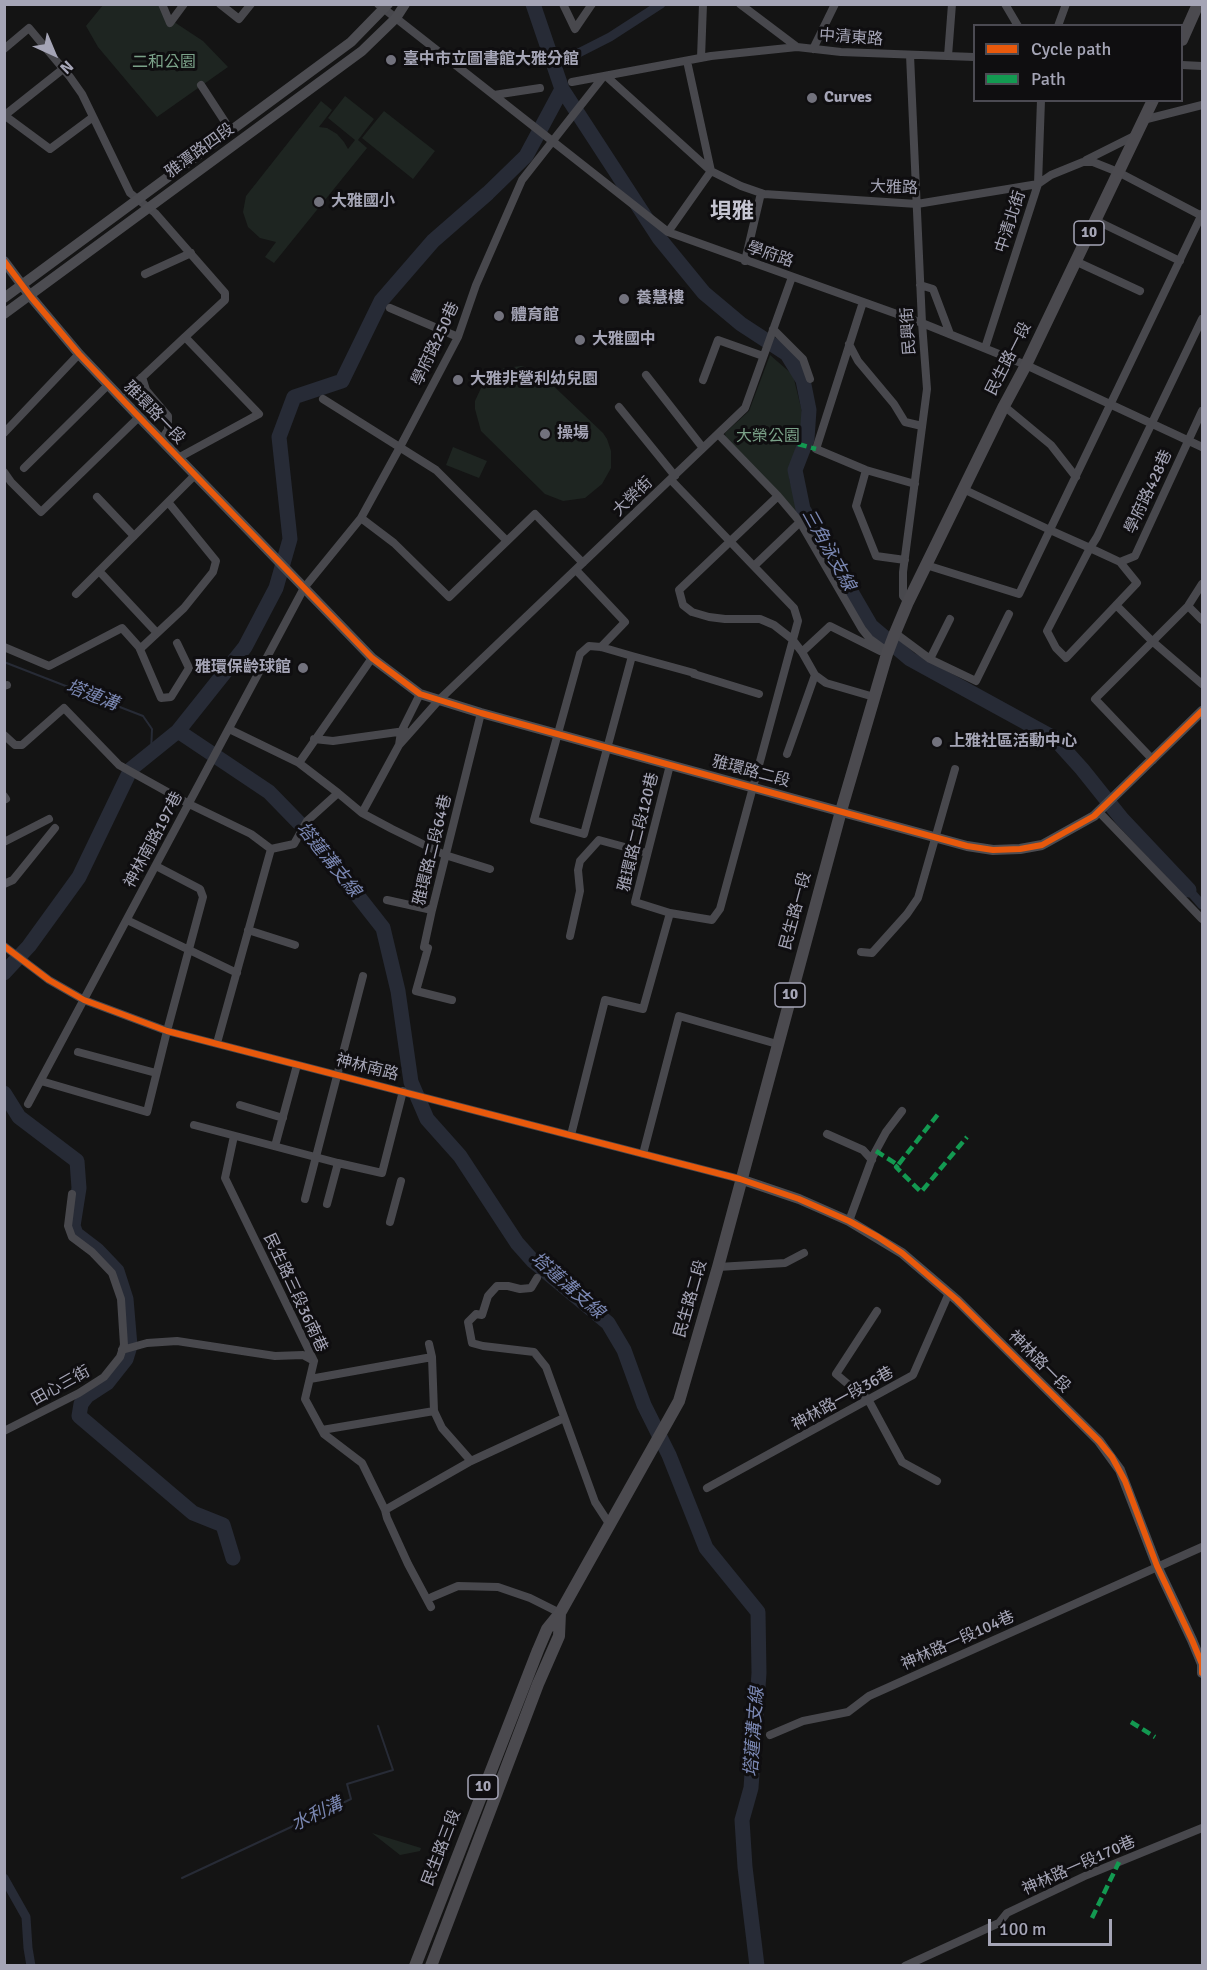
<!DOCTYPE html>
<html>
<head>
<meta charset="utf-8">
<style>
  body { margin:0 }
  #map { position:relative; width:1207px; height:1970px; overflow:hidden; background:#141414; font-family:Signika,sans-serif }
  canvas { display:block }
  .frame { position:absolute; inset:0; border:6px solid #a5a5b6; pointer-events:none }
  .legend { position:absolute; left:973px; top:24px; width:210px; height:78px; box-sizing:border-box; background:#0f0e10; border:2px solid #4b4a52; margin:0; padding:8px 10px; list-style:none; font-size:18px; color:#a5a5b6 }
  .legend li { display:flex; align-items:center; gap:12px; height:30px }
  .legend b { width:30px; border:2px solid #4b4a52 }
  .north { position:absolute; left:24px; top:24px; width:60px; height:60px; -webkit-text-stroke:4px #0f0e10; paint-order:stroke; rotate:136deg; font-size:16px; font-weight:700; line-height:24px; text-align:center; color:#a5a5b6 }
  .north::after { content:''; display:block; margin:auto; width:21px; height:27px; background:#a5a5b6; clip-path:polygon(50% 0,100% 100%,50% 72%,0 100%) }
  .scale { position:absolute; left:988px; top:1919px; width:124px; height:27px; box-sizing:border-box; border:3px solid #a5a5b6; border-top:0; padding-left:8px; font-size:18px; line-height:21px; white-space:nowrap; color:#a5a5b6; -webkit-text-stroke:4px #0f0e10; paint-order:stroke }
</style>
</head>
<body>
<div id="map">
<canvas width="1207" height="1970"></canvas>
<div class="frame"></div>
<ul class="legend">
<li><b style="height:8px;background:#e8590c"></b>Cycle path</li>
<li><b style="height:8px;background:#139951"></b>Path</li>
</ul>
<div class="north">N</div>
<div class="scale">100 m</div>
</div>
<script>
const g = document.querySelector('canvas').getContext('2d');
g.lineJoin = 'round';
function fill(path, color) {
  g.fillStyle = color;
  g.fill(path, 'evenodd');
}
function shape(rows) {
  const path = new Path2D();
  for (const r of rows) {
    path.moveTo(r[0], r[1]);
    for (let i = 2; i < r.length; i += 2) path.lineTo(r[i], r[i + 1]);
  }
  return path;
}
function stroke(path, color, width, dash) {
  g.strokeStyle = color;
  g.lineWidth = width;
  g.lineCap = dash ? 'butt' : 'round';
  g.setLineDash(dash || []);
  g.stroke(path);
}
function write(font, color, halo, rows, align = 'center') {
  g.font = font + ' Signika,"Noto Sans TC",sans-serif';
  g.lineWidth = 6;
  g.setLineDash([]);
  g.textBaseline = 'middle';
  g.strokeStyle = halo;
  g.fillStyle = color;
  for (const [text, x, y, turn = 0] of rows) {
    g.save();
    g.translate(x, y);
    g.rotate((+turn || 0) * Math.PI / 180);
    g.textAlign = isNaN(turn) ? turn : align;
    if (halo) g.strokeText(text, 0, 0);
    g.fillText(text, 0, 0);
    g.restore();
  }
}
const green = shape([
  [103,5,159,5,165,16,203,41,228,67,157,117,98,47,86,26],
  [345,96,374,119,358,140,367,148,274,263,265,257,276,242,260,238,248,227,243,212,246,196,321,101,332,110,319,127,327,128,337,134,344,142,348,149,355,140,328,118],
  [384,111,435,151,413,179,362,138],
  [770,355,793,375,803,416,801,439,790,466,789,478,801,521,726,440,725,433,749,411],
  [521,366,529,368,543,376,603,433,607,439,611,451,611,468,602,484,585,498,563,501,545,494,481,431,475,409,475,401,482,386,499,370,505,368],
  [453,447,487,461,479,478,446,465],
  [372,1833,421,1848,420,1851,400,1855]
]);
const stream = shape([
  [4,662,143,716,152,729,151,753],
  [182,1878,351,1799,347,1784,393,1770,378,1726]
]);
const canal = shape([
  [553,66,610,37,661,4],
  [1189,890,1202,905],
  [4,1878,26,1917,28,1948,31,1966]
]);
const river = shape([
  [533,4,562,89,659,238,704,293,741,324,787,354,803,380,809,410,807,439,795,470,803,509,871,626,910,659,1054,738,1082,769,1122,819,1189,890],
  [178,731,269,792,306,830,383,928,398,991,411,1082,427,1119,460,1156,517,1243,533,1261,608,1323,624,1350,644,1405,669,1455,706,1548,758,1612,759,1673,751,1788,742,1820,745,1867,757,1966],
  [4,973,29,946,79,877,131,769,178,731,245,647,276,588,290,539,279,437,294,397,342,381,381,301,433,241,488,193,526,156,562,89],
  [4,1093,19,1117,77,1161,79,1188,73,1226,76,1234,97,1250,117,1271,126,1299,130,1346,126,1359,107,1383,87,1396,81,1404,79,1416,193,1513,223,1525,233,1558]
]);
const street = shape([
  [162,4,170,23,184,4],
  [220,4,239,19,251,4],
  [378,4,668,232,922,323,1026,365,1202,447],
  [563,4,575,29,592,4],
  [740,4,797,47],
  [1005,4,1018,26],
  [1058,26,1066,4],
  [4,49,29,28,70,77,82,94,130,193,155,213,225,293,225,300,185,337],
  [813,49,835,4],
  [948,56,952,4],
  [701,58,703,4],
  [1182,65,1202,66],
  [606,76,711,171,741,186,764,194,917,204,1038,184,1051,175,1083,162,1093,162,1118,172,1202,216],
  [572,82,711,56,797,47,841,52,974,57],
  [201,85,231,131],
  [494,95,540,88],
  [4,115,50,149,93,117],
  [5,115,63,69],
  [1143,120,1202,105],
  [1086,160,1134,136],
  [1095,220,1180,261],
  [668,232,711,171,687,61],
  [745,261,761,193],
  [1075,261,1140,291],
  [145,274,191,253],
  [920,285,933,289,950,334],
  [863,302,816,449,866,470,915,484],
  [390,308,458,337],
  [773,329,803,359,810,379],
  [849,344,858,361,894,404,905,422,922,426],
  [985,348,1038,184,1041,100],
  [646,375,703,448],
  [142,377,146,390,168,416,168,430,161,440],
  [703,380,718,340,763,356],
  [120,398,185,337,259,414,178,458],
  [323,399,436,470,507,541],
  [1004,406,1051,445,1076,477],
  [619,407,675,476],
  [4,433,79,354],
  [718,434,778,496,800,522,862,629,870,639,888,652],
  [24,468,108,385],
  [866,470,856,506,876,556,905,560],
  [4,472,11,482,41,512,139,417],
  [963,489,1050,530,1090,548,1120,562,1137,583,1066,658,1056,648,1047,631,1090,548,1097,537,1202,319],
  [778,496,679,590,683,605,692,612,709,617,725,619,760,619,774,625,792,639,802,652,815,675,826,683,874,697],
  [97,497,134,536],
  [361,518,394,543,449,597,535,514,583,563],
  [1120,562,1135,556,1202,411],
  [926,565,1019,594,1202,214],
  [754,566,800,522],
  [576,570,625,622,601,647],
  [99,571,157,633],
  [76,594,195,475],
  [908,602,903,596,903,572,927,389,922,323,910,55],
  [1116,605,1152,641,1202,684],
  [1188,606,1202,620],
  [895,633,930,659,976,681,1009,614],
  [4,647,49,666,122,628,139,647,161,698,171,697,189,668,177,643],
  [140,649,184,608,213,572,216,561,168,502],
  [802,652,830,626,880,651],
  [632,656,584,834,534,820,580,654,589,646,601,647,632,656,694,673],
  [930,659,950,619],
  [694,674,759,694],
  [4,686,7,685],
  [229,729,299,763,338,793],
  [4,735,15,745,22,745,64,708,119,765,189,804,251,834,271,849],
  [314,739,333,741,405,731],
  [399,745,439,700,745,408,792,277],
  [787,754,815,675],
  [1153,760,1095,699,1188,606,1202,584],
  [299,763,372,658],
  [670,765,635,902,670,913,712,920,720,909,798,621,794,608,671,480],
  [4,796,6,799,4,800],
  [1099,812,1202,919],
  [362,813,399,745,401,732,420,694],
  [4,842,49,819],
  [4,884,13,880,55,828],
  [387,900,432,910],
  [127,920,237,973],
  [248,930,295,945],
  [570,936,580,891,578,870,580,861,599,840,647,853],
  [4,946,49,980,84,1000,167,1031,740,1179],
  [861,952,872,953,907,914,918,898,955,769],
  [452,1000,416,991,428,948,424,947,432,910,481,713],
  [217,1043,271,849,294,844,307,821,338,793,362,813,392,829,445,855,490,869],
  [78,1052,156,1073],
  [41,1081,147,1112,167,1031,203,897,200,889,156,866],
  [28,1104,304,588,361,518,400,447,458,337,476,285,522,180,603,77],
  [240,1105,283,1118],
  [194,1125,338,1163,327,1204],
  [827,1134,863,1150,872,1160],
  [571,1135,605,1000,643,1009,670,913],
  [234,1136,225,1178,314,1361,305,1399,324,1434,362,1463,385,1510,387,1518,408,1564,431,1607],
  [275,1146,297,1065],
  [643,1154,679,1016,777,1044],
  [338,1163,382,1173,403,1091],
  [305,1199,363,976],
  [849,1221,873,1156,886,1132,902,1111],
  [390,1222,401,1181],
  [718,1267,785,1263,804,1253],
  [537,1278,531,1288,520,1289,508,1286,497,1286,488,1296,482,1315,476,1314,468,1322,472,1343,483,1346,534,1352,546,1367,595,1502,610,1525],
  [877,1311,836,1374,849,1385,859,1390,869,1401,902,1462,937,1481],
  [429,1344,432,1357,434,1411,442,1428,471,1461],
  [122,1350,147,1343,177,1341,275,1356,303,1355,314,1361],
  [310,1379,432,1357],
  [322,1430,434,1411],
  [4,1431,79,1393,104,1377,120,1357,124,1345,121,1299,112,1273,92,1252,72,1237,68,1226,72,1194],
  [707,1488,913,1375,949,1293],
  [385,1510,471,1461,564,1418],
  [432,1597,458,1586,498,1587,530,1598,560,1613],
  [770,1735,803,1721,848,1712,869,1696,1202,1547],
  [905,1966,999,1923,1007,1913,1087,1875,1202,1828]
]);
const secondary = shape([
  [4,261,31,297,79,354,139,417,372,658,420,694,481,713,670,765,967,846,993,850,1020,849,1042,845,1094,816,1202,711],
  [4,298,351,42,388,4],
  [4,314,362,51,396,18,405,4],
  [740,1179,799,1199,849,1221,902,1253,957,1300,1099,1441,1120,1470,1157,1566,1192,1640,1202,1664,1202,1673]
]);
const primary = shape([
  [1182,40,1198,4],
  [415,1966,538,1650,547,1629,560,1613,679,1401,718,1267,841,811,887,654,895,633,908,602,1004,406,1026,365,1153,100],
  [431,1966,538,1684,559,1636,560,1613]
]);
const quiet = shape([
  [798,444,816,449],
  [876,1151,898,1165,939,1113],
  [898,1165,896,1167,921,1192,967,1137],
  [1131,1722,1155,1737],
  [1092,1918,1119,1862]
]);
const cycleway = shape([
  [4,261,31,297,79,354,139,417,372,658,420,694,481,713,670,765,967,846,993,850,1020,849,1042,845,1094,816,1202,711],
  [4,946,49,980,84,1000,167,1031,740,1179,799,1199,849,1221,878,1237,902,1253,957,1300,1099,1441,1112,1457,1125,1481,1157,1566,1192,1640,1202,1664,1202,1673]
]);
const markers = [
  [391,60,6,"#72727d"],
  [812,98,6,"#72727d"],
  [319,202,6,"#72727d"],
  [624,299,6,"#72727d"],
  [499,316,6,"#72727d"],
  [580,340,6,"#72727d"],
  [458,380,6,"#72727d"],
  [545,434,6,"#72727d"],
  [303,668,6,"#72727d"],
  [937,742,6,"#72727d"]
];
const shields = [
  [1089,233,30],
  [790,995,30],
  [483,1787,30]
];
const shieldNames = [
  ["10",1089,233],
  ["10",790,995],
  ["10",483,1787]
];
const streetNames = [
  ["中清東路",851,38,4],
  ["雅潭路四段",200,151,-36],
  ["大雅路",894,188,2],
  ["中清北街",1011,222,-72],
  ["學府路",770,255,19],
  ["民興街",909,331,-94],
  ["學府路250巷",436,344,-65],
  ["民生路一段",1009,359,-63],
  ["雅環路一段",154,413,46],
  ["學府路428巷",1149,492,-65],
  ["大榮街",633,497,-44],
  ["雅環路二段",751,772,15],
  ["雅環路二段120巷",639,832,-76],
  ["神林南路197巷",154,840,-62],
  ["雅環路二段64巷",433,850,-76],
  ["民生路一段",796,911,-75],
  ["神林南路",367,1068,14],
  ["民生路三段36南巷",295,1293,65],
  ["民生路二段",691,1299,-74],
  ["神林路一段",1039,1362,45],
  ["田心三街",61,1386,-29],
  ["神林路一段36巷",843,1399,-29],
  ["神林路一段104巷",958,1641,-24],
  ["民生路三段",442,1848,-69],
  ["神林路一段170巷",1079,1866,-24]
];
const poiNames = [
  ["臺中市立圖書館大雅分館",403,60],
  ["Curves",824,98],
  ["大雅國小",331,202],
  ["養慧樓",636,299],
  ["體育館",511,316],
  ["大雅國中",592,340],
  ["大雅非營利幼兒園",470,380],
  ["操場",557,434],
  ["雅環保齡球館",291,668,"right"],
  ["上雅社區活動中心",949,742]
];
const parkNames = [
  ["二和公園",164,63],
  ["大榮公園",768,437]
];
const waterNames = [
  ["三角泳支線",828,550,61],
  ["塔連溝",92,696,21],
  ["塔蓮溝支線",328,860,51],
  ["塔蓮溝支線",567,1286,41],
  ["塔蓮溝支線",755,1732,-86],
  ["水利溝",317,1815,-25]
];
const districtNames = [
  ["垻雅",732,212]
];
fill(green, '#1e2521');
stroke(stream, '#272b36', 2);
stroke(canal, '#272b36', 9);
stroke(river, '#272b36', 15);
stroke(street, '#48484d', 8);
stroke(secondary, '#4c4c51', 10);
stroke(primary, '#4b4a4f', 12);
stroke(quiet, '#139951', 4.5, [9, 4.5]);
stroke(cycleway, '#e8590c', 6);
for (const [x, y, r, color] of markers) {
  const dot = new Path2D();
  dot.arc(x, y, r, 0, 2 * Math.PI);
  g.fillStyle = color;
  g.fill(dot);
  stroke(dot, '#0f0e10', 2);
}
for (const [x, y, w] of shields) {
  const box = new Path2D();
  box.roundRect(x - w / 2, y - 12, w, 24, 4.5);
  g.fillStyle = '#0f0e10';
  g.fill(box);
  stroke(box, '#a5a5b6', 1.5);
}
write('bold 15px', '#a5a5b6', null, shieldNames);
write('16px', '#a5a5b6', '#0f0e10', streetNames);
write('bold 16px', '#a5a5b6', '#0f0e10', poiNames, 'left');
write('16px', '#7ba289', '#0f0e10', parkNames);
write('italic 18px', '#7a87b2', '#0f0e10', waterNames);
write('bold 22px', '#c6c6d2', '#0f0e10', districtNames);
</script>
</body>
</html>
